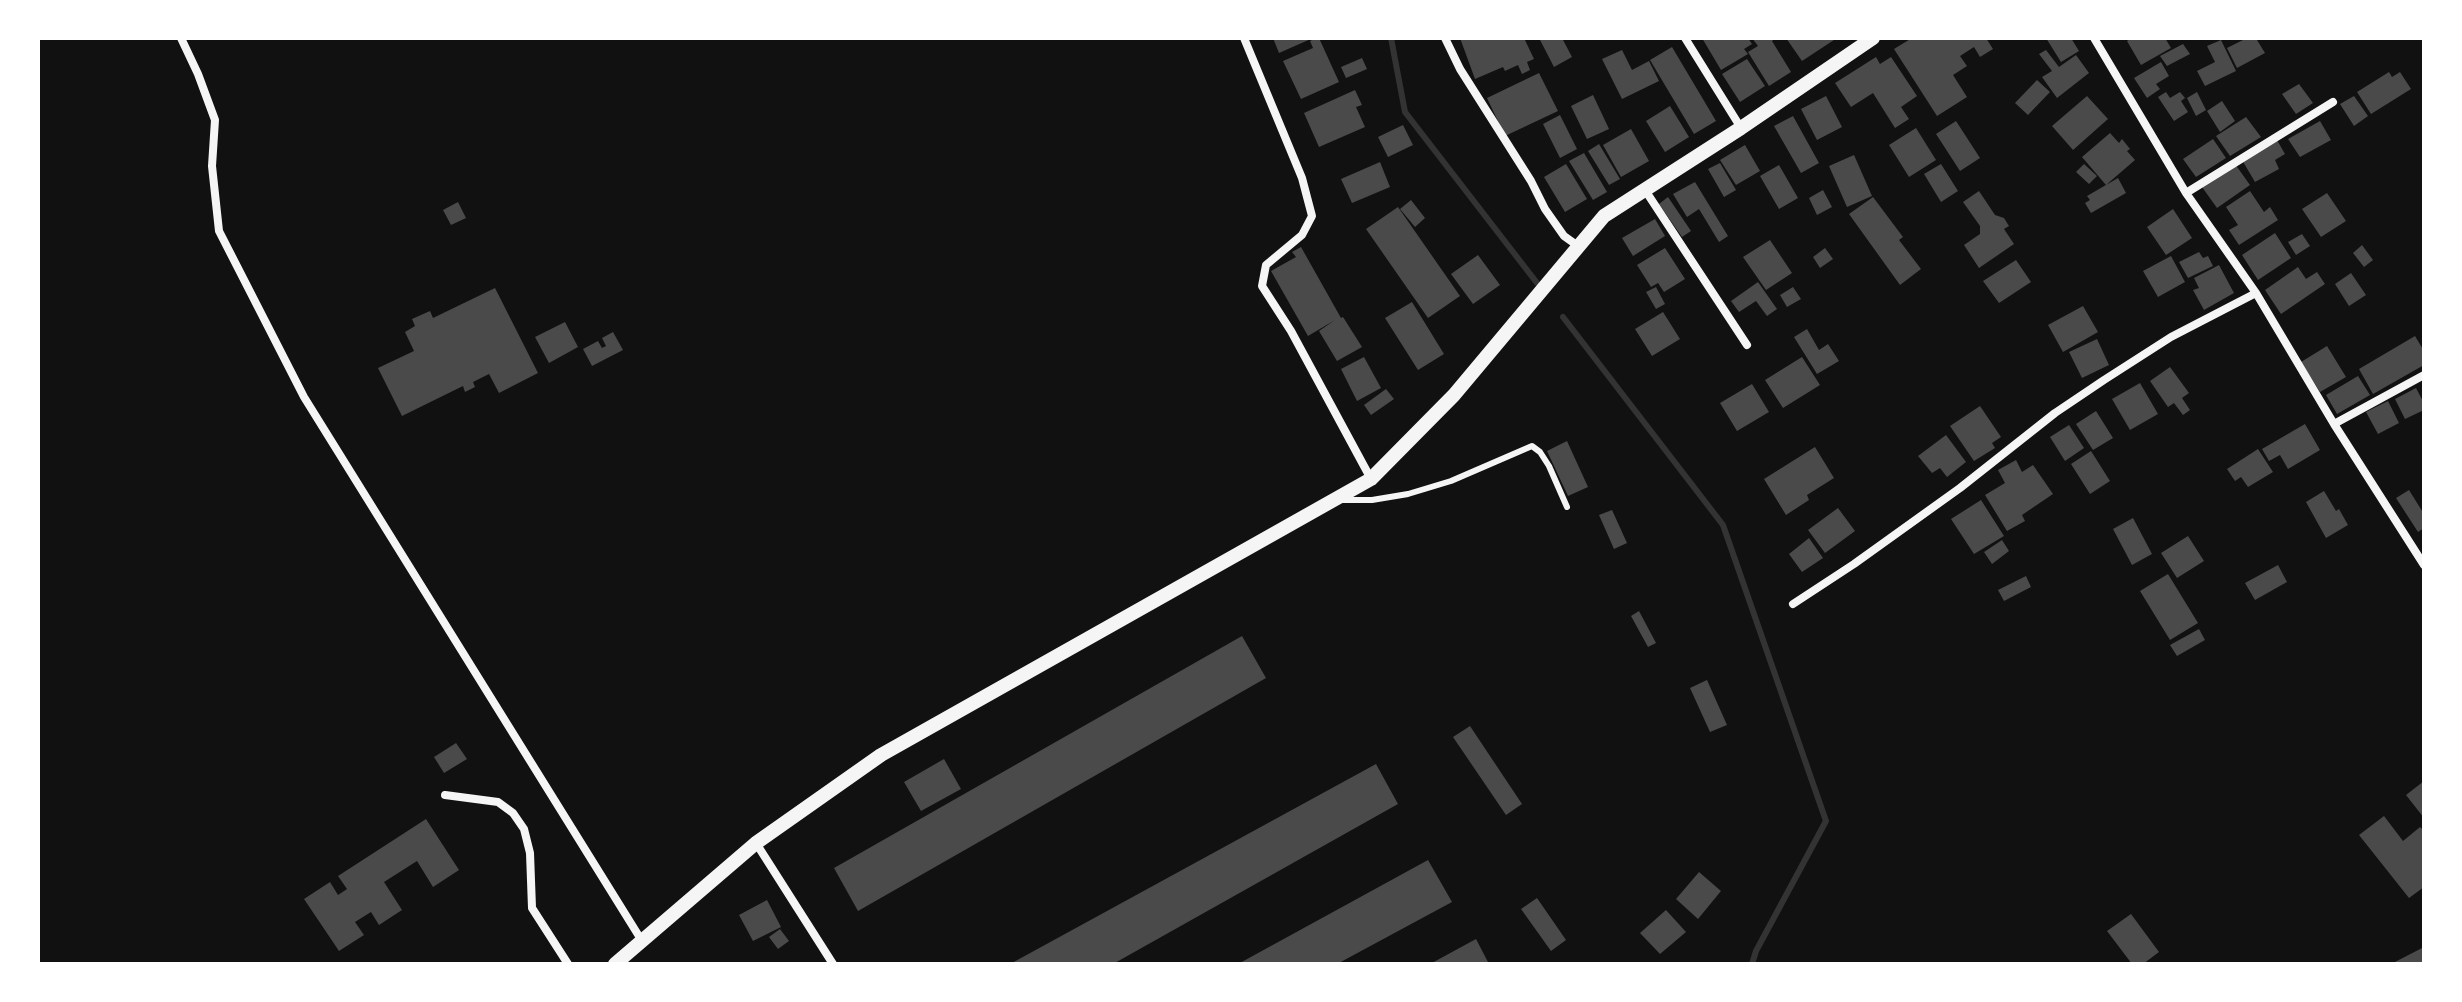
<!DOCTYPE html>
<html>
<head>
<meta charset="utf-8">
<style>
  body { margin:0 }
  #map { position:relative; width:2462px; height:1002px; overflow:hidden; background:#111; font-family:"Asap Condensed",sans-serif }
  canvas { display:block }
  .frame { position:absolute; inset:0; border:40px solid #fff; pointer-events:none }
</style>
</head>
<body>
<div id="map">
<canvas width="2462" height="1002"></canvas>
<div class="frame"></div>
</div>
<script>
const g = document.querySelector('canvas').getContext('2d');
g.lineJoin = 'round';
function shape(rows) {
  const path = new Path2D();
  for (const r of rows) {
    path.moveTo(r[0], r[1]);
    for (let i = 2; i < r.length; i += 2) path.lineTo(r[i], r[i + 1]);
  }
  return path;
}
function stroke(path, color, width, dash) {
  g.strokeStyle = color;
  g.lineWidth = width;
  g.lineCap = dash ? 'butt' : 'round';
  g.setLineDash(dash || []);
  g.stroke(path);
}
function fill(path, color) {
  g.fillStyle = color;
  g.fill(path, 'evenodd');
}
const stream = shape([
  [1391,38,1405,112,1537,283],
  [1563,317,1723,525,1826,821,1756,951,1752,964]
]);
const building = shape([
  [1273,38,1313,38,1279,53],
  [1316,38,1319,38,1339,82,1301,99,1283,61,1313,48,1310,41],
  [1460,38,1524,38,1534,59,1527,62,1530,70,1522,74,1518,65,1505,71,1503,67,1475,79],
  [1539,38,1562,38,1572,57,1554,67],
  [1702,38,1748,38,1752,44,1744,49,1748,54,1721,70],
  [1752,38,1776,38,1772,41,1791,72,1769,86,1748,52,1758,46],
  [1786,38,1837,38,1802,61],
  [1912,38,1986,38,1993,49,1980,57,1974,47,1960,56,1967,66,1953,75,1967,97,1937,116,1894,49],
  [2046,38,2071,38,2079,51,2061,62],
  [2132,38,2165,38,2171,48,2141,65,2127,41],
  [2247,38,2261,38,2257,40,2265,53,2237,68,2227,48],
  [2221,40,2236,71,2205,86,2197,71,2215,62,2207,46],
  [2183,44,2190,54,2167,66,2160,56],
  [1672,47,1716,121,1694,134,1650,60],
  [1622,50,1632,70,1649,61,1659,81,1622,99,1602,59],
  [2046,50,2059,67,2076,55,2089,73,2057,98,2042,77,2052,71,2039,54],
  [1876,57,1880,64,1891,57,1917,96,1901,107,1909,119,1895,128,1873,93,1851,107,1835,83],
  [1362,58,1367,69,1346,78,1341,67],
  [1747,59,1765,86,1740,102,1722,74],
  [2161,62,2169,76,2156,84,2160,89,2147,98,2134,78],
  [2389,72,2392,77,2400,72,2411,89,2371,114,2357,92],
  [1539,73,1558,111,1505,136,1487,98],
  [2037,80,2050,92,2028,115,2015,103],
  [2299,84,2313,103,2296,114,2282,94],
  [1355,90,1362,105,1356,107,1365,127,1319,147,1304,113],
  [2166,92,2170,98,2180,92,2185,98,2181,101,2188,112,2174,121,2158,97],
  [2197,92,2206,110,2196,116,2187,98],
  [1593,95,1609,129,1587,139,1571,106],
  [1826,96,1842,127,1817,140,1801,109],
  [2087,96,2108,119,2073,150,2052,126],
  [2354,96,2368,116,2354,126,2340,104],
  [2222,101,2235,121,2220,132,2207,111],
  [1670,106,1689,137,1665,152,1646,121],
  [1560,115,1577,149,1560,158,1543,124],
  [1793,116,1819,163,1801,173,1774,126],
  [2246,117,2261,137,2230,156,2216,136],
  [1956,121,1980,158,1960,171,1936,134],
  [2320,121,2331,140,2300,157,2288,139],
  [1403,125,1413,145,1388,157,1378,137],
  [1916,128,1936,160,1909,177,1889,145],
  [1631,129,1649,161,1621,177,1603,145],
  [2110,133,2119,143,2122,139,2130,149,2127,151,2135,160,2106,185,2082,157],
  [2213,139,2226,158,2196,177,2183,159],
  [2277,140,2285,154,2275,160,2279,169,2255,182,2242,160],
  [1599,144,1620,179,1609,185,1588,151],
  [1745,145,1760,171,1736,185,1720,160],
  [1584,153,1607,192,1593,200,1569,161],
  [1854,155,1872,196,1847,207,1829,166],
  [1380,162,1390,187,1352,203,1341,179],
  [1720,163,1736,190,1724,197,1708,169],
  [1566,164,1587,199,1565,212,1544,177],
  [1941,164,1958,191,1941,202,1924,174],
  [2084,164,2097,176,2089,184,2076,172],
  [2235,164,2250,185,2217,208,2202,187],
  [1779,165,1798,198,1779,209,1760,176],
  [2118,178,2126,193,2091,213,2085,203,2090,200,2087,196],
  [1695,182,1728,236,1719,242,1699,209,1687,217,1673,194],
  [1823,190,1832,207,1817,215,1809,198],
  [1979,191,1995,215,2004,218,2009,226,2004,229,2014,244,1979,268,1964,245,1980,234,1980,226,1963,202],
  [2250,191,2264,212,2270,207,2278,220,2239,245,2229,230,2238,225,2226,207],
  [2327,193,2346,221,2321,237,2302,209],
  [1668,197,1691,231,1682,237,1659,204],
  [1873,197,1903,237,1899,240,1921,269,1900,285,1849,214],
  [1411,200,1425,218,1415,227,1400,209],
  [458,202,466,218,451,225,443,210],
  [1398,207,1460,296,1428,318,1366,229],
  [2173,209,2192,238,2166,255,2147,227],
  [1655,219,1665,236,1633,256,1622,238],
  [2275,233,2291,258,2258,280,2242,255],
  [2302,234,2310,246,2296,255,2288,242],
  [1770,240,1792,273,1766,290,1743,257],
  [2362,245,2373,260,2364,267,2353,253],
  [1301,247,1341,318,1343,317,1362,347,1337,361,1319,331,1335,320,1308,336,1271,271,1296,257,1292,252],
  [1665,248,1685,279,1664,292,1658,283,1651,287,1637,265],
  [1825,248,1833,259,1820,268,1813,257],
  [2199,252,2203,258,2208,256,2213,266,2188,278,2179,262],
  [1478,255,1500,285,1473,304,1451,274],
  [2171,256,2185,282,2158,297,2143,271],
  [2016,260,2031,282,1999,303,1983,281],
  [2219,265,2234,293,2204,310,2193,290,2199,288,2194,278],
  [2298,267,2306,279,2317,272,2325,284,2281,314,2265,290],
  [2351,273,2366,295,2349,306,2335,284],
  [1758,282,1777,309,1767,316,1756,301,1739,312,1731,301],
  [1656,287,1665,304,1656,309,1646,292],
  [1793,287,1801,299,1787,307,1780,295],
  [495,288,538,373,499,393,489,374,473,382,475,387,465,392,463,386,402,416,378,368,414,351,405,332,415,326,412,319,430,311,433,318],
  [1412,302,1444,354,1418,370,1385,318],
  [2083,306,2098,332,2063,352,2048,325],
  [1663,312,1680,339,1652,356,1635,329],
  [565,322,578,347,549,363,535,337],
  [1807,329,1819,350,1828,344,1839,361,1817,374,1794,337],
  [613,332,623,350,592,366,583,349,598,341,602,348,606,346,602,338],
  [2415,336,2424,351,2424,365,2373,394,2359,369],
  [2097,339,2109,365,2082,378,2069,352],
  [2327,346,2346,377,2320,392,2301,362],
  [1364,357,1381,388,1357,401,1341,369],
  [1802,357,1820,385,1783,408,1765,380],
  [2170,367,2189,393,2182,398,2190,410,2183,415,2174,403,2168,407,2150,381],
  [2358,376,2370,395,2337,414,2326,395],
  [2140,383,2158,414,2130,430,2112,399],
  [1752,384,1769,412,1737,431,1720,403],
  [2416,388,2424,403,2424,410,2405,419,2395,399],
  [1386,389,1394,399,1371,415,1364,405],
  [2388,401,2399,423,2378,434,2366,412],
  [1980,406,2001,437,1992,443,1995,448,1974,461,1950,426],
  [2096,411,2113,438,2093,450,2076,424],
  [2305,424,2320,450,2288,469,2280,455,2269,461,2262,449],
  [2069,425,2084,448,2065,461,2050,437],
  [1946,435,1966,462,1947,477,1940,468,1932,473,1918,456],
  [1567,441,1588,487,1568,496,1547,451],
  [1815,447,1834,478,1807,495,1809,500,1786,515,1764,479],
  [2258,449,2273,472,2248,487,2241,477,2235,481,2227,469],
  [2091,451,2110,481,2090,494,2071,464],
  [2016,460,2022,472,2033,465,2053,494,2022,515,2025,521,2007,531,1985,495,2005,483,1998,470],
  [2409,490,2424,514,2424,528,2418,532,2396,498],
  [2324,491,2336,511,2339,509,2348,525,2326,538,2306,502],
  [1981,500,2004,536,1974,554,1951,519],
  [1838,508,1855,531,1825,553,1808,530],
  [1612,510,1627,543,1614,549,1599,515],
  [2133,518,2152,554,2132,565,2113,529],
  [2188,536,2204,561,2177,578,2161,553],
  [1809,538,1823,558,1802,572,1789,554],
  [2002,540,2009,551,1992,564,1984,552],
  [2278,565,2287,582,2255,600,2245,583],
  [2168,574,2198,623,2170,640,2140,591],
  [2026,576,2031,587,2004,601,1998,590],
  [1639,611,1656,643,1648,647,1631,616],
  [2199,629,2205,640,2177,656,2170,645],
  [1242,636,1266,678,858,911,834,868],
  [1707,680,1727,725,1710,732,1690,688],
  [1470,726,1522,804,1506,815,1453,737],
  [456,743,467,759,444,773,434,757],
  [944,759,961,789,921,811,904,782],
  [1376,764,1398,804,1113,964,1010,964],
  [2424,781,2424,818,2406,795],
  [2384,816,2403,841,2420,827,2424,831,2424,887,2409,898,2359,835],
  [426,819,459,870,433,887,417,861,384,882,402,910,379,925,371,912,355,922,364,935,339,951,304,899,330,882,338,895,347,889,338,876],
  [1428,860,1452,902,1337,964,1238,964],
  [1699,872,1721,891,1698,919,1676,899],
  [1537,898,1566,940,1551,951,1521,909],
  [767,900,781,927,753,941,739,915],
  [1666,910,1686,932,1660,954,1640,933],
  [2131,914,2159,952,2143,964,2132,964,2107,931],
  [780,929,789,941,778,949,769,937],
  [1476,939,1489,964,1430,964],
  [2424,947,2424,962,2422,964,2391,964]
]);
const service = shape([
  [1341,500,1372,500,1408,494,1451,481,1532,446,1540,452,1549,466,1567,507]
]);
const minor = shape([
  [181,38,198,74,215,120,212,166,219,231,304,397,642,941],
  [1244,38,1302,178,1312,216,1302,235,1266,265,1262,286,1291,331,1371,479],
  [1445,38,1460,69,1531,181,1545,209,1564,236,1578,246],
  [1685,38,1741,128],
  [2094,38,2186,193,2256,293,2334,424,2424,565],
  [1645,190,1747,345],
  [2186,193,2333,102],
  [2334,424,2424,375],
  [1793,604,1854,564,1960,488,2055,413,2104,380,2171,337,2256,293],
  [445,795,498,802,513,813,524,829,530,853,532,908,568,964],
  [756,843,833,964]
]);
const tertiary = shape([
  [615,964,756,843,881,755,1371,479,1454,395,1604,216,1741,128,1873,38]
]);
stroke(stream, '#333', 6);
fill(building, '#4a4a4a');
stroke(service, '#f5f5f5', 6);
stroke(minor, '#f5f5f5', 8);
stroke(tertiary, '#f5f5f5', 14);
</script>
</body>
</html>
